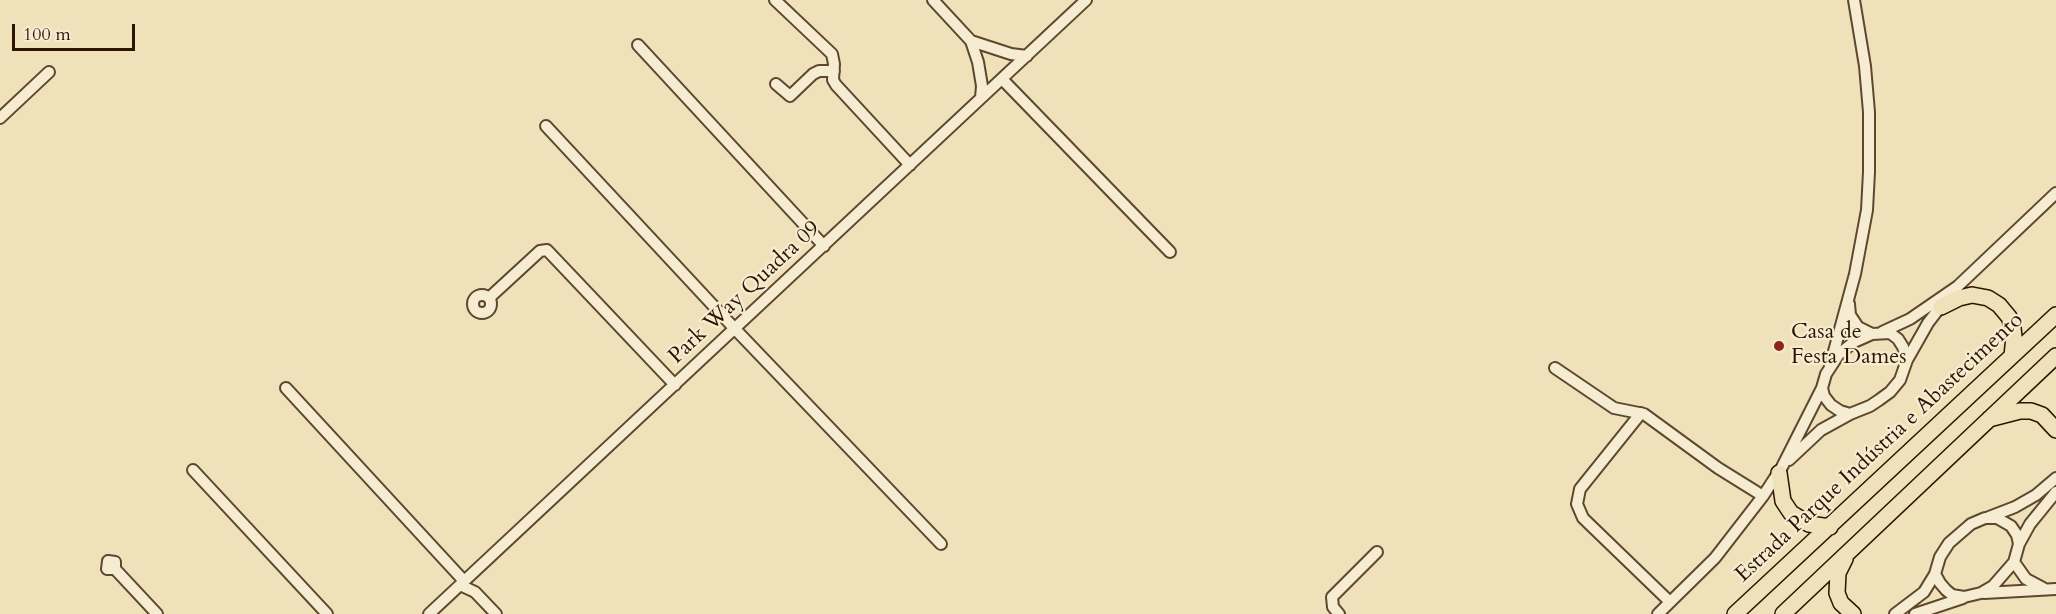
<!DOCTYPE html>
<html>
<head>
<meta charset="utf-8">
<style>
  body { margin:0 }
  #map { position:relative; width:2056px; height:614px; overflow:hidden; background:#efe1ba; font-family:Cardo,serif }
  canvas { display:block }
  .scale { position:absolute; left:12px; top:24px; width:123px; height:27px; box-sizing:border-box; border:3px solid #2e1400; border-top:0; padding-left:8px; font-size:18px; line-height:21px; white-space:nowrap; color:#2e1400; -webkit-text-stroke:4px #f5ecd2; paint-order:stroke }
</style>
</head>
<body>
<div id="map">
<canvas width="2056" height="614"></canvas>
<div class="scale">100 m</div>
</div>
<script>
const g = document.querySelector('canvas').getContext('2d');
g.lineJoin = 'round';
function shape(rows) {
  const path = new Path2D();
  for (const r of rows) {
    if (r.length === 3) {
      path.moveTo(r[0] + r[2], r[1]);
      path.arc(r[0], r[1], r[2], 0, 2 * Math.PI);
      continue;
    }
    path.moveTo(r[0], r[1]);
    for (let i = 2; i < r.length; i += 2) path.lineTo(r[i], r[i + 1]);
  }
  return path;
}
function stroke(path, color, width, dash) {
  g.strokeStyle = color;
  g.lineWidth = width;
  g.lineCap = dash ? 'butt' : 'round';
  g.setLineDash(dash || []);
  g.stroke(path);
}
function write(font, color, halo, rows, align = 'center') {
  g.font = font + ' Cardo,serif';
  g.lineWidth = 4.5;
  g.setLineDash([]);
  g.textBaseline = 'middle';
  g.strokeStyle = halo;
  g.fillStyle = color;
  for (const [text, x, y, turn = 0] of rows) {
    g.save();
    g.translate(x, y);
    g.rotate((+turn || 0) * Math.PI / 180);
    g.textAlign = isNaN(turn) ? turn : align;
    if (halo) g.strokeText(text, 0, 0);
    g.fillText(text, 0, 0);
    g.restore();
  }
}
const minor = shape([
  [775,0,832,54,834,64,833,80,836,85,910,165],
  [933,0,971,41,1011,54,1027,56],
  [971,41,978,62,982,86,981,98],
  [638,45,824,246],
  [1002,79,1170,252],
  [776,84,790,96,813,74,819,71,834,71],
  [0,118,49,72],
  [546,126,735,329,941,544],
  [482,304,9],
  [489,298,540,251,547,250,675,385],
  [1849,304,1850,315,1858,327,1872,334,1890,333,1898,339,1903,347,1907,360,1900,380,1890,392,1879,400,1870,406,1850,414,1840,411,1831,405,1824,396,1822,388,1826,374,1839,354,1854,342,1872,334],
  [1882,332,1910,319,1958,286,2056,193],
  [1907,360,1928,323,1944,302],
  [1830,366,1855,274,1867,210,1869,172,1869,112,1865,66,1854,0],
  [1555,368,1614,408,1644,414,1718,468,1763,496],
  [286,388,464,581],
  [1641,413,1580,489,1577,504,1583,518,1670,602],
  [1789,460,1821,430,1850,414],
  [193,470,327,614],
  [1989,517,2015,507,2036,495,2056,478],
  [2019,544,2017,535,2011,526,1997,518,1985,518,1971,524,1949,543,1940,557,1935,574,1940,583,1946,590,1952,595,1964,597,1981,593,1993,586,2014,562,2019,544,2030,524,2056,492],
  [2014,562,2026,579,2043,588],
  [115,569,115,562,108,561,107,569,115,569,157,614],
  [460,585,475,592,496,614],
  [1984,593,2056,589],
  [429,614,1086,0],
  [1339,614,1333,607,1332,597,1377,552],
  [1658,614,1715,558,1763,496,1782,467,1822,388],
  [1895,614,1924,592,1935,574],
  [1915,614,1963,598]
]);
const highway = shape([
  [1941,307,1959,298,1972,295,1988,298,1999,305,2009,317,2013,328,2014,337,2012,356],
  [1989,419,2020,411,2031,411,2042,415,2056,430],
  [1779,473,1783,501,1791,513,1809,524,1830,527],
  [1845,559,1838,573,1837,593,1841,603,1853,614],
  [1735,614,2056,315],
  [1783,614,2056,356]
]);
const markers = [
  [1779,346,6,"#8f2418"]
];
const streetNames = [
  ["Park Way Quadra 09",745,293,-43],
  ["Estrada Parque Indústria e Abastecimento",1880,448,-43]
];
const poiNames = [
  ["Casa de",1791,333],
  ["Festa Dames",1791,358]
];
stroke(minor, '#5e472e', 14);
stroke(highway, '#2e1400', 18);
stroke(minor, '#f5ecd2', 10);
stroke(highway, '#efe1ba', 15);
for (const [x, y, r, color] of markers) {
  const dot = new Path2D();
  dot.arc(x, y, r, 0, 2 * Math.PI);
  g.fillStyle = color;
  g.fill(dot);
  stroke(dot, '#f5ecd2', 2);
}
write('22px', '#2e1400', '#f5ecd2', streetNames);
write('22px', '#2e1400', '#f5ecd2', poiNames, 'left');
</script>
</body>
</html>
